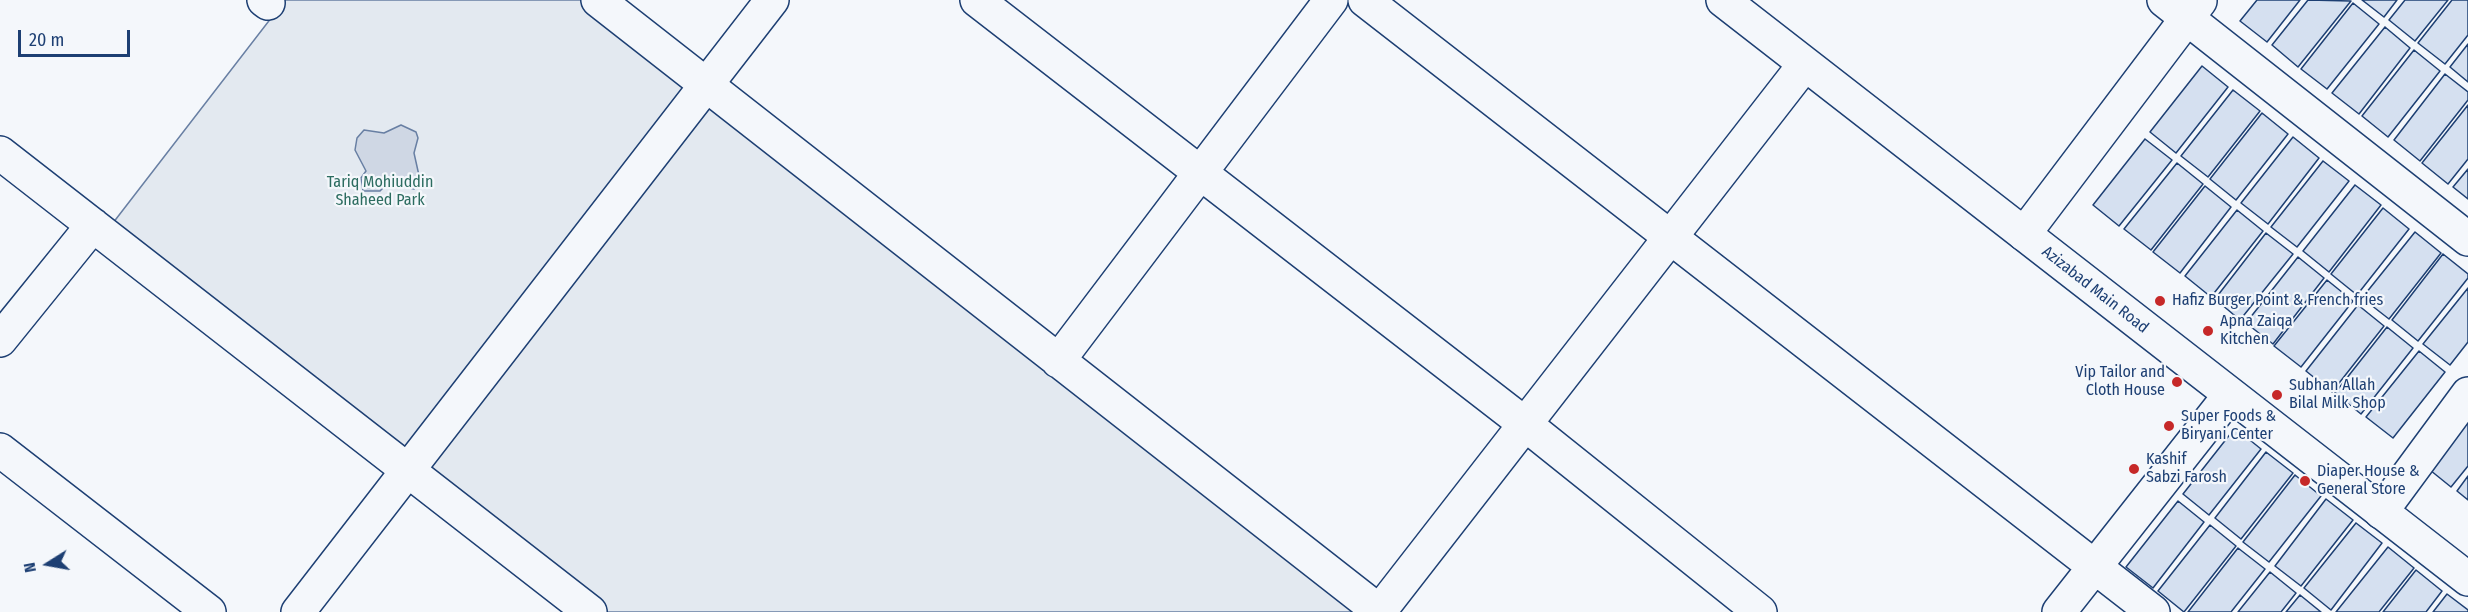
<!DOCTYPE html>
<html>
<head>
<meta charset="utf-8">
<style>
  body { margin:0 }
  #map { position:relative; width:2468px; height:612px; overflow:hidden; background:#f4f7fb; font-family:"Fira Sans Condensed",sans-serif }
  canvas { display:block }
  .north { position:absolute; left:18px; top:534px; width:60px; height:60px; -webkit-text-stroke:4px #f4f7fb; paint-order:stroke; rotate:259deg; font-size:16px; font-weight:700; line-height:24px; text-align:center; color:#1d3f73 }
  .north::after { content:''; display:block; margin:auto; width:21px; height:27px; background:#1d3f73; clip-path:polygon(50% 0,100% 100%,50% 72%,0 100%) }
  .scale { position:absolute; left:18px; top:30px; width:112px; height:27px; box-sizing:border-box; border:3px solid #1d3f73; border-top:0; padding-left:8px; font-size:18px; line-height:21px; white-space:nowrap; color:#1d3f73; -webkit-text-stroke:4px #f4f7fb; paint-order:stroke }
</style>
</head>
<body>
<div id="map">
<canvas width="2468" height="612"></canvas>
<div class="north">N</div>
<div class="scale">20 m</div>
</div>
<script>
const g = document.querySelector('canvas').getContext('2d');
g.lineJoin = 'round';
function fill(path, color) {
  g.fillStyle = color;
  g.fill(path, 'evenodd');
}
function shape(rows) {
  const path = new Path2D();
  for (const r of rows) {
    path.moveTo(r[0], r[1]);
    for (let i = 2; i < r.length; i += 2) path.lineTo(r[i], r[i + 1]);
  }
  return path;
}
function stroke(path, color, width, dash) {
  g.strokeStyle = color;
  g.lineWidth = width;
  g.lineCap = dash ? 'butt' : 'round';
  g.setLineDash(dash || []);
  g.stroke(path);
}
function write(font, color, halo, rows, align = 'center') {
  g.font = font + ' "Fira Sans Condensed",sans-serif';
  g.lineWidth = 4.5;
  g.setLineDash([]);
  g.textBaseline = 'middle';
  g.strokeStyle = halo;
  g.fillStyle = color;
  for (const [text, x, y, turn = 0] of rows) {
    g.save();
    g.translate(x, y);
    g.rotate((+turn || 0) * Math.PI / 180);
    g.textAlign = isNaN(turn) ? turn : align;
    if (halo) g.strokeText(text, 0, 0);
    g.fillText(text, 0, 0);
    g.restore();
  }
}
const green = shape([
  [285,0,598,0,1379,612,590,612,106,232,285,0]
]);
const water = shape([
  [401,125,416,132,418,138,414,153,420,180,414,189,388,183,380,191,363,191,361,178,366,171,355,150,357,138,364,130,384,133,401,125]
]);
const building = shape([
  [2257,0,2300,0,2267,42,2240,21,2257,0],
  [2308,0,2351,1,2298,67,2272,45,2308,0],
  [2362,0,2397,0,2384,17,2362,0],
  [2405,0,2448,0,2415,41,2389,20,2405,0],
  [2452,0,2468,0,2468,35,2445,64,2418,43,2452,0],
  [2353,3,2379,24,2327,89,2301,69,2353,3],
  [2385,27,2410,48,2359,114,2332,93,2385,27],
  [2468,44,2468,82,2450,67,2468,44],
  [2414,50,2440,71,2388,137,2362,116,2414,50],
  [2202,66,2228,87,2176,153,2150,132,2202,66],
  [2445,74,2468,92,2468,100,2420,161,2394,140,2445,74],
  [2233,90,2260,111,2208,177,2181,156,2233,90],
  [2468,105,2468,159,2448,184,2422,163,2468,105],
  [2262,113,2288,134,2236,200,2210,179,2262,113],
  [2293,137,2319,158,2268,224,2241,203,2293,137],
  [2145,139,2172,160,2119,226,2093,205,2145,139],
  [2323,161,2349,181,2297,247,2271,227,2323,161],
  [2177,163,2203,184,2151,250,2124,229,2177,163],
  [2468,169,2468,199,2453,187,2468,169],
  [2355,185,2381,205,2329,272,2303,251,2355,185],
  [2205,186,2231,207,2180,273,2153,252,2205,186],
  [2383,208,2409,229,2357,295,2331,274,2383,208],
  [2237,210,2263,231,2211,297,2185,276,2237,210],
  [2415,232,2441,253,2389,319,2362,298,2415,232],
  [2266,233,2293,254,2240,320,2215,299,2266,233],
  [2443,254,2468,274,2468,278,2418,341,2392,320,2443,254],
  [2298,257,2324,278,2273,344,2246,323,2298,257],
  [2327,280,2353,301,2301,367,2274,346,2327,280],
  [2468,288,2468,342,2450,365,2423,344,2468,288],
  [2358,305,2384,326,2332,392,2306,371,2358,305],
  [2387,327,2413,348,2361,414,2335,393,2387,327],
  [2419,351,2445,372,2393,438,2366,417,2419,351],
  [2468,411,2468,466,2451,487,2425,466,2468,411],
  [2235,428,2261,449,2209,515,2183,494,2235,428],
  [2266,452,2293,473,2241,539,2215,518,2266,452],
  [2295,475,2321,496,2269,562,2243,542,2295,475],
  [2468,476,2468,500,2457,491,2468,476],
  [2326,499,2353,520,2301,586,2275,566,2326,499],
  [2178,501,2204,522,2153,588,2126,567,2178,501],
  [2356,523,2382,543,2331,610,2304,588,2356,523],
  [2210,525,2236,546,2184,612,2158,591,2210,525],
  [2388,547,2414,568,2379,612,2336,612,2388,547],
  [2238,548,2265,569,2231,612,2188,612,2238,548],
  [2416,570,2442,591,2426,612,2383,612,2416,570],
  [2270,572,2296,593,2281,612,2238,612,2270,572],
  [2447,594,2468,610,2468,612,2433,612,2447,594],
  [2300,595,2321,612,2286,612,2300,595]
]);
const minor = shape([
  [264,0,268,3],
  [598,0,1380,612],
  [977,0,1525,424,1760,612],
  [1365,0,2153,612],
  [2164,0,2468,239],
  [0,153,590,612],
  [2024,234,2200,1],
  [0,340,93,225],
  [1058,361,1331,0],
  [0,450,209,612],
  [2381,512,2468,394],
  [2059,612,2230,395]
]);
const tertiary = shape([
  [1723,0,2468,579],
  [298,612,772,0],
  [1379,612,1805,64]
]);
const markers = [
  [2160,301,6,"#c62828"],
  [2208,331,6,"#c62828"],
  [2177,382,6,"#c62828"],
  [2277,395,6,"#c62828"],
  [2169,426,6,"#c62828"],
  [2134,469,6,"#c62828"],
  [2305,481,6,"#c62828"]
];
const parkNames = [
  ["Tariq Mohiuddin",380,183],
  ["Shaheed Park",380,201]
];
const streetNames = [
  ["Azizabad Main Road",2095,290,38]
];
const poiNames = [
  ["Hafiz Burger Point & French fries",2172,301],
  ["Apna Zaiqa",2220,322],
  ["Kitchen",2220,340],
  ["Vip Tailor and",2165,373,"right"],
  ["Cloth House",2165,391,"right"],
  ["Subhan Allah",2289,386],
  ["Bilal Milk Shop",2289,404],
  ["Super Foods &",2181,417],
  ["Biryani Center",2181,435],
  ["Kashif",2146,460],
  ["Sabzi Farosh",2146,478],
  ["Diaper House &",2317,472],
  ["General Store",2317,490]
];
fill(green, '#e3e9f0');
stroke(green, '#687fa3', 1.5);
fill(water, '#cfd7e4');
stroke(water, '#687fa3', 1.5);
fill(building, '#d5e0f0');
stroke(building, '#1d3f73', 1.5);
stroke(minor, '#1d3f73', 36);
stroke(tertiary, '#1d3f73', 36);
stroke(minor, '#f4f7fb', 33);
stroke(tertiary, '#f4f7fb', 33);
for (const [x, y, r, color] of markers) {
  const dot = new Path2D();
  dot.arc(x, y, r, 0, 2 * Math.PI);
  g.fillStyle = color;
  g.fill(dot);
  stroke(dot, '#f4f7fb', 2);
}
write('16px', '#2c6c60', '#f4f7fb', parkNames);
write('16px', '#1d3f73', '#f4f7fb', streetNames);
write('16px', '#1d3f73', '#f4f7fb', poiNames, 'left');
</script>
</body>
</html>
